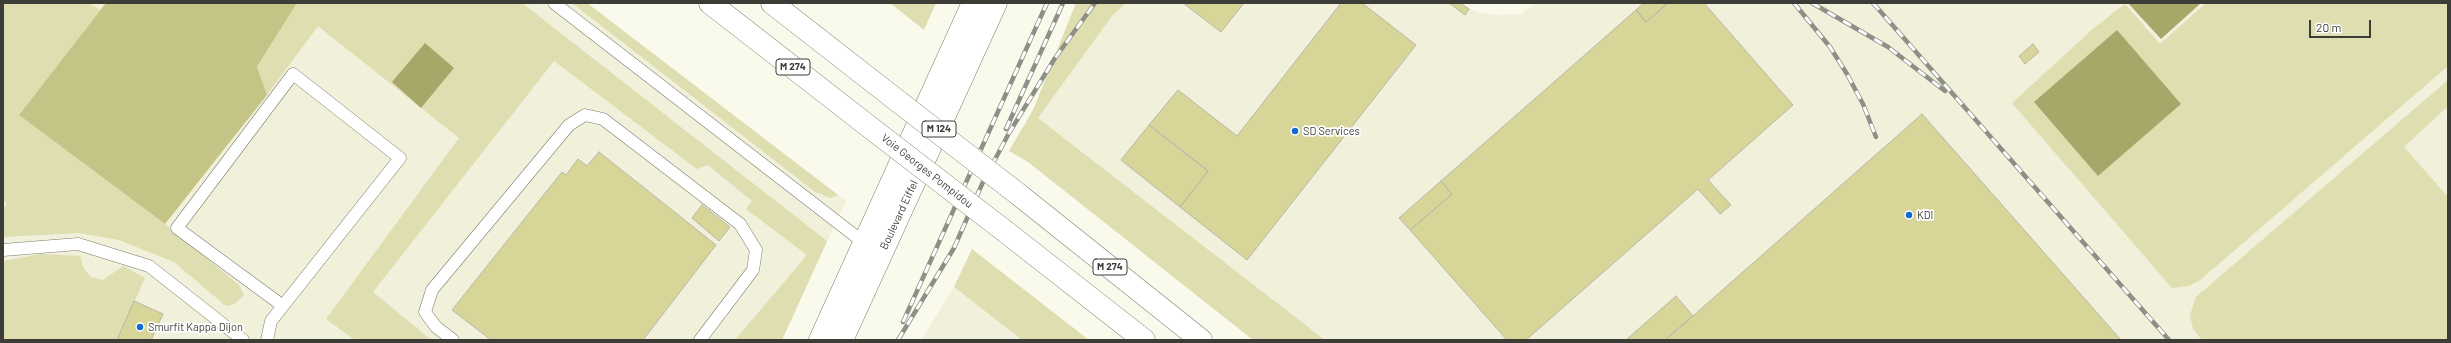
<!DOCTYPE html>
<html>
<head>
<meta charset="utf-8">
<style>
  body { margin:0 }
  #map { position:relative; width:2451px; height:343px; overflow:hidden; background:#f9faec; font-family:Barlow,sans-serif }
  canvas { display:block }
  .frame { position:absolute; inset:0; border:4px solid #3d3d38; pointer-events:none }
  .scale { position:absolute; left:2309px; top:20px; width:62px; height:18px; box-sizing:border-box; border:2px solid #3d3d38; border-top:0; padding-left:5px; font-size:12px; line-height:14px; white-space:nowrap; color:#3d3d38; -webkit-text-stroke:3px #fff; paint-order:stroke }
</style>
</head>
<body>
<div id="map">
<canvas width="2451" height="343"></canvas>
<div class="frame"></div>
<div class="scale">20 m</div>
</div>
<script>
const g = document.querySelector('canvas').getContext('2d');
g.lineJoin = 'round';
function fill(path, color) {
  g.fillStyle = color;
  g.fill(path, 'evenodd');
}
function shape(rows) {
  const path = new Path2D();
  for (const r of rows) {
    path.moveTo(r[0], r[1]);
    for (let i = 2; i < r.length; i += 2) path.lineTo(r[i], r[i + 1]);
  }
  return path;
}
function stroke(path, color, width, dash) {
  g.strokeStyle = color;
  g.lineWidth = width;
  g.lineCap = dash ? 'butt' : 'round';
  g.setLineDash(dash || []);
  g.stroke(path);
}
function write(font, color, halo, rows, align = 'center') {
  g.font = font + ' Barlow,sans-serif';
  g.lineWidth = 3.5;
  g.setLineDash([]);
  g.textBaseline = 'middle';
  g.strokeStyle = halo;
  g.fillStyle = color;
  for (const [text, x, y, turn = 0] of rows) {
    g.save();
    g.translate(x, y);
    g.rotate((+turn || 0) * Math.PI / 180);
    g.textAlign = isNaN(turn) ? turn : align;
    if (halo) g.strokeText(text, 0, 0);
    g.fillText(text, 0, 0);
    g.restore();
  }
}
const built = shape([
  [3,3,587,3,846,201,782,340,3,340],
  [1126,3,1460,3,1480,13,1500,15,1521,14,1535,3,2448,3,2448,340,1325,340,1038,118,1112,16],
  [954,287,1022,340,921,340]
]);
const green = shape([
  [3,3,88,3,101,10,19,115,165,224,239,285,244,295,235,304,226,306,174,262,119,240,79,233,3,237,3,209,7,203,3,201],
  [297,3,522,3,827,241,782,340,735,340,807,255,746,209,752,201,708,165,697,169,554,61,373,292,431,340,355,340,326,319,459,138,318,26,267,95,257,68],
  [572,3,587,3,838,195,830,198,814,191],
  [890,3,936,3,924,30],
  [1076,3,1126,3,1112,16,1038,118,1325,340,1253,340,1028,162,1009,151,1033,110],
  [2206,3,2448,3,2448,66,2199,281,2188,286,2172,288,2012,103,2094,28,2125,4,2160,44],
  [2448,80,2448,106,2404,147,2448,197,2448,340,2202,340,2193,329,2190,315,2196,297],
  [972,249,1089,340,1022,340,954,287],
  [41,254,80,256,84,269,91,277,103,280,123,266,145,278,117,340,3,340,3,261]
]);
const forest = shape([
  [106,3,297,3,257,67,267,95,165,224,19,115]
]);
const water = shape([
  [2128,3,2201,3,2161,39],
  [2117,30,2181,104,2098,176,2034,102],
  [425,43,454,68,421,108,392,82]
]);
const building = shape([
  [1183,3,1244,3,1221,32,1183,3],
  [1341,3,1362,3,1416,45,1247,260,1180,207,1208,171,1149,125,1178,90,1237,136,1341,3],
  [1449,3,1460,3,1469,9,1465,15,1449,3],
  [1644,3,1668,3,1646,22,1636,10,1644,3],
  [1668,3,1704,3,1793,105,1708,180,1731,205,1720,214,1698,189,1526,340,1507,340,1410,230,1452,194,1441,181,1636,10,1646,22,1668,3],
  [2033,44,2039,52,2025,64,2019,56,2033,44],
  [1922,114,2121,340,1665,340,1693,316,1922,114],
  [1149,125,1208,171,1180,207,1121,160,1149,125],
  [599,152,716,245,643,340,491,340,452,310,562,172,566,175,578,159,587,166,599,152],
  [1441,181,1452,194,1410,230,1399,218,1441,181],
  [702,205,730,227,719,241,692,218,702,205],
  [1676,296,1693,316,1665,340,1626,340,1676,296],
  [134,301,163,314,151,340,117,340,134,301]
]);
const lane = shape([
  [554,3,867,245],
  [3,250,78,244,149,266,243,340],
  [267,340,271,321,400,158,293,74,177,228,283,306],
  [453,340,436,327,425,312,432,290,569,125,585,115,603,119,740,224,756,250,753,270,700,340]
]);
const primary = shape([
  [820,340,973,3],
  [842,340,996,3]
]);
const highway = shape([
  [710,3,876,132],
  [772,3,899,102],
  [1018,194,1201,340],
  [1006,232,1144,340]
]);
const rail = shape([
  [1794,3,1830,47,1847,74,1863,104,1876,137],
  [1812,3,1888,47,1945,91],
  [1873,3,2169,340],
  [1006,129,1063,3],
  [903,322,1047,3],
  [898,340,954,248,983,182,1009,133,1055,58,1095,3]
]);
const highwayBridge = shape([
  [899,102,1018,194],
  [876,132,1006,232]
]);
const markers = [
  [1295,131,4,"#146ad3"],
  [1909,215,4,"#146ad3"],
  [140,327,4,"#146ad3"]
];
const shields = [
  [793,67,34],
  [939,129,34],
  [1110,267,34]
];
const shieldNames = [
  ["M 274",793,67],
  ["M 124",939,129],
  ["M 274",1110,267]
];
const poiNames = [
  ["SD Services",1303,131],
  ["KDI",1917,215],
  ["Smurfit Kappa Dijon",148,327]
];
const streetNames = [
  ["Voie Georges Pompidou",927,171,38],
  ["Boulevard Eiffel",899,215,-65]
];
fill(built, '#f0f0db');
fill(green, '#dedeb1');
fill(forest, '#c5c487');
fill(water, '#a8a76a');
fill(building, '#d7d698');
stroke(building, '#b8b8ab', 1);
stroke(lane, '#7b7c6f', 13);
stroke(primary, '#7b7c6f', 23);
stroke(highway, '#7b7c6f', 23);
stroke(lane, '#fff', 12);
stroke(primary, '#fff', 22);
stroke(highway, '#fff', 22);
stroke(rail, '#8e8f86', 4.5);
stroke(rail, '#fff', 3, [9]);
stroke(highwayBridge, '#7b7c6f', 23, []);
stroke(highwayBridge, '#fff', 22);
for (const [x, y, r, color] of markers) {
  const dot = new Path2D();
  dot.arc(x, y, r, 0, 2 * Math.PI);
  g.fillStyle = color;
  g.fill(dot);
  stroke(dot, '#fff', 1.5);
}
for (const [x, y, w] of shields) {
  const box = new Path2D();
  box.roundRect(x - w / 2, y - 8, w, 16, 3);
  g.fillStyle = '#fff';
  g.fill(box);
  stroke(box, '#3d3d38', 1);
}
write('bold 10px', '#3d3d38', null, shieldNames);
write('11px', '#3d3d38', '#fff', poiNames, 'left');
write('11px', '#3d3d38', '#fff', streetNames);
</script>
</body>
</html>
